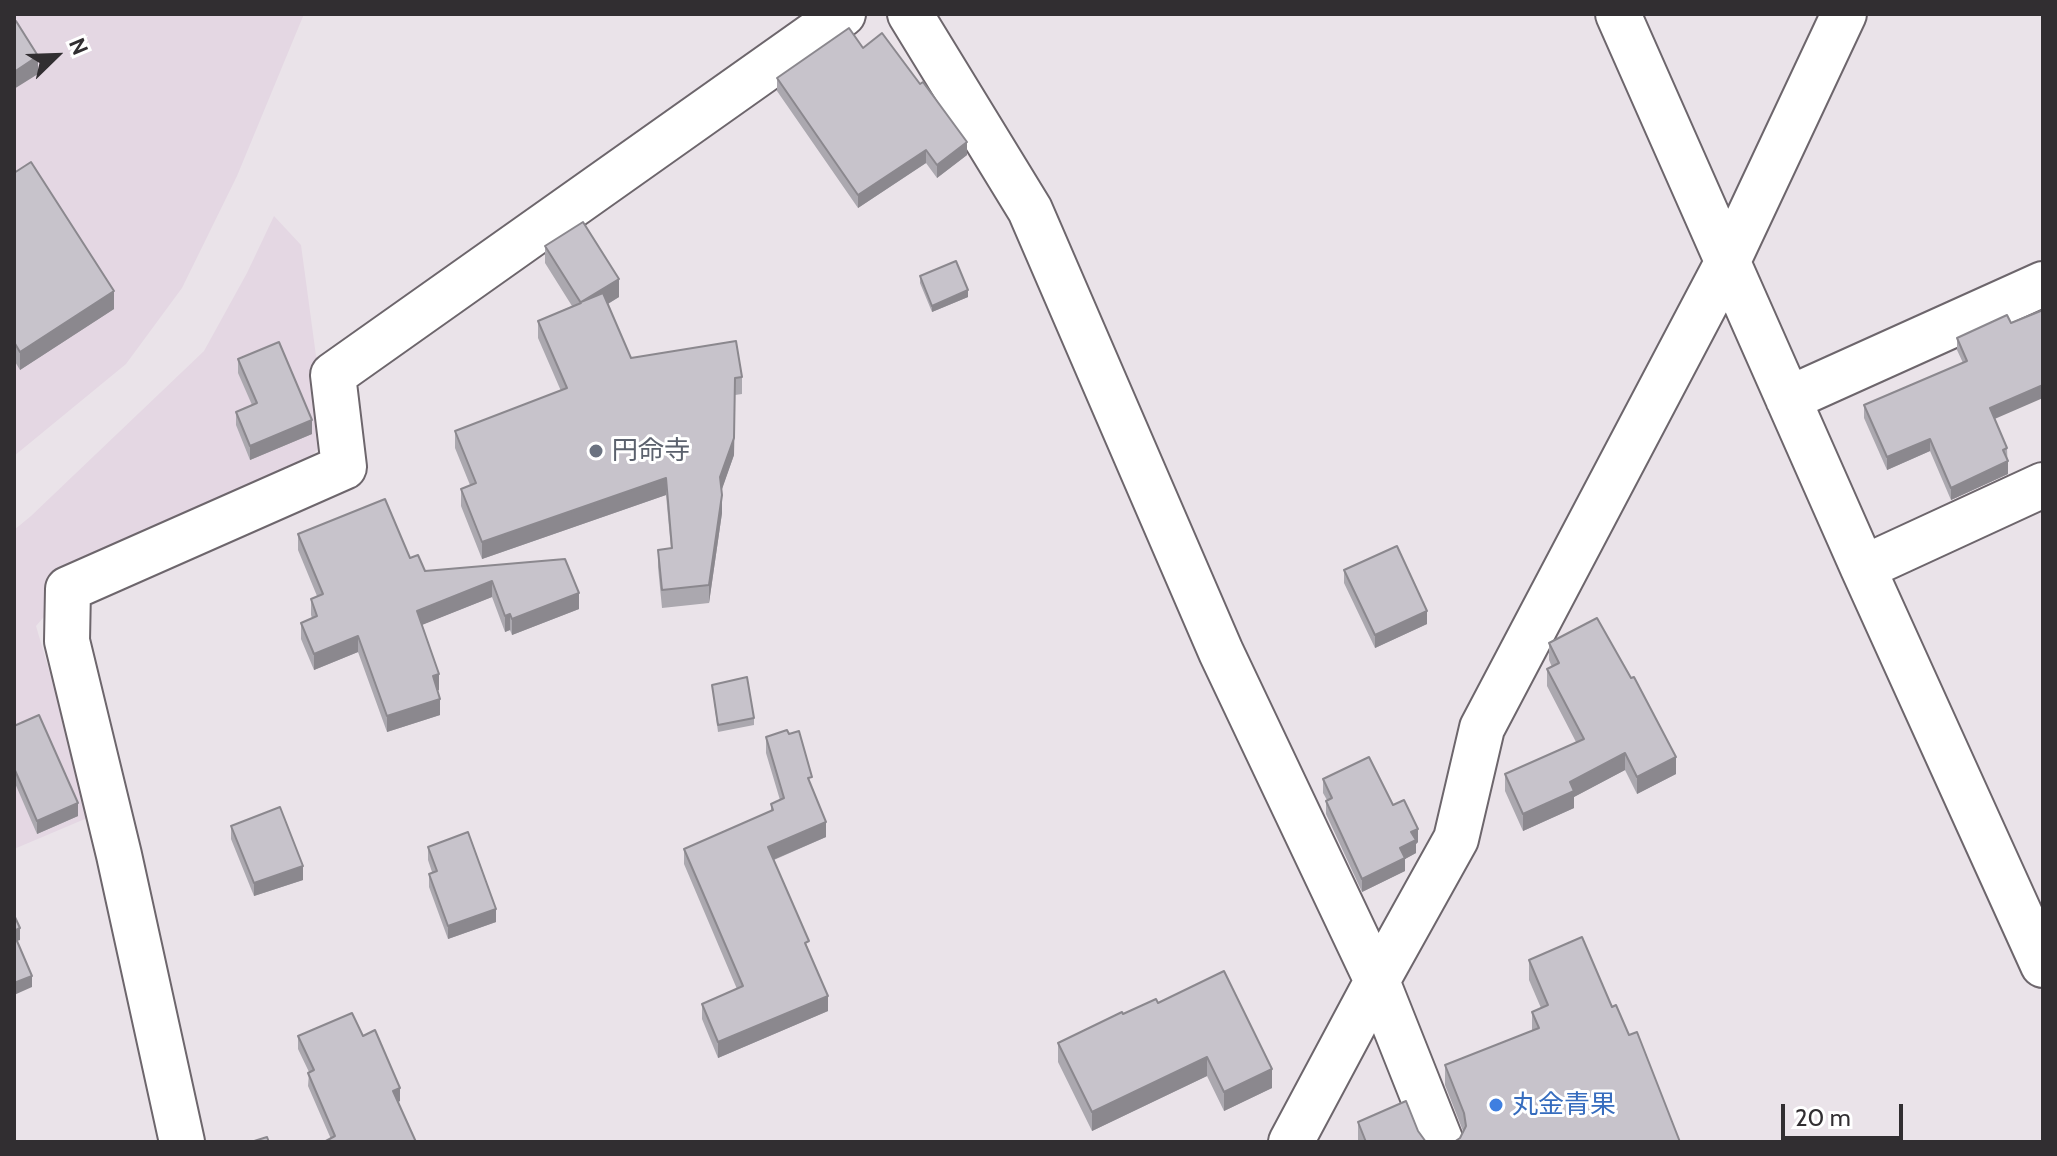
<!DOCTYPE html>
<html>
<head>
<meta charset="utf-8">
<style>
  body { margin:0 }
  #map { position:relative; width:2057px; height:1156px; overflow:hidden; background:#eae3e9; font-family:Cabin,sans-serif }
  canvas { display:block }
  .frame { position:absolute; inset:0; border:16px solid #312e31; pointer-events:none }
  .north { position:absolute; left:16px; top:16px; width:80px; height:80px; -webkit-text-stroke:6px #fff; paint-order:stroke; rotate:67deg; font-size:22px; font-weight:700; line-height:32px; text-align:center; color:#312e31 }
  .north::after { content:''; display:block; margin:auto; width:28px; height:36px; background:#312e31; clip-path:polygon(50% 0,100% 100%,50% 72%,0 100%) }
  .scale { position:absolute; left:1781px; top:1104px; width:122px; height:36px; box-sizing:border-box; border:4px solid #312e31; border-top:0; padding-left:10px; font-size:24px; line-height:28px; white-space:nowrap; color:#312e31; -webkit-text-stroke:6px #fff; paint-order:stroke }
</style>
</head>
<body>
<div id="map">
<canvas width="2057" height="1156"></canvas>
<div class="frame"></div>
<div class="north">N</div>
<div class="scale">20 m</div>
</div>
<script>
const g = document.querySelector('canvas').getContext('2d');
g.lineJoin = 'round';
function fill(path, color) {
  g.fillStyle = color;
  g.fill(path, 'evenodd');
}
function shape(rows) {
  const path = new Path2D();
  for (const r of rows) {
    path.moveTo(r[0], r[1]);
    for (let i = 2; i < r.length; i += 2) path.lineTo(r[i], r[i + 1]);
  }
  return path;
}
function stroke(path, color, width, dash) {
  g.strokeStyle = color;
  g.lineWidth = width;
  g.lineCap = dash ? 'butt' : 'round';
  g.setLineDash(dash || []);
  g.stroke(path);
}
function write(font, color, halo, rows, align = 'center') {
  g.font = font + ' Cabin,"Noto Sans JP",sans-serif';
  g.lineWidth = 6;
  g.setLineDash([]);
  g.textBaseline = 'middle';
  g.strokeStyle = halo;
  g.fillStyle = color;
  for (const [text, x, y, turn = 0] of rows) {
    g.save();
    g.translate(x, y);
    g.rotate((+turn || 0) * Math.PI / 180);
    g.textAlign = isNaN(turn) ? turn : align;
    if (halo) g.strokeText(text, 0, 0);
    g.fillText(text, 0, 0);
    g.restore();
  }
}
const built = shape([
  [16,14,304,14,237,176,182,288,126,364,14,456,14,16],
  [274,216,301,245,327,437,308,461,92,561,36,626,92,816,14,849,14,530,31,516,204,351,247,273]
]);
const minor = shape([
  [910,14,1030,210,1221,652,1377,981,1441,1142],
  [1618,14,1863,568,2043,965],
  [1788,399,2043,284],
  [1863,568,2043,485],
  [182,1142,119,855,67,641,68,589,344,467,333,375,843,14],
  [1291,1142,1377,981,1456,839,1482,728,1727,263,1844,14]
]);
const wall = shape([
  [863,48,967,155,937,178,926,163,858,208,777,91,777,78],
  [14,173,114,309,20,370,14,360],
  [545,246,619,297,608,304,631,358,742,377,742,394,735,395,734,455,721,491,722,513,709,603,662,608,658,567,658,550,671,549,666,495,482,559,461,506,461,489,470,485,455,448,455,431,561,391,538,338,538,321,572,306,545,263],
  [920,276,968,297,932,312,920,283],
  [1957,338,2007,448,2008,474,1951,500,1930,451,1887,470,1864,418,1864,405,1963,363,1957,350],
  [238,359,312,434,250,460,236,425,236,412,252,405,238,373],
  [298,534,410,558,425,571,565,559,579,609,512,635,510,630,505,632,492,597,421,625,439,690,437,691,440,715,387,732,358,652,314,670,301,639,301,623,312,618,311,615,311,599,317,596,298,550],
  [1344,570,1427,624,1375,648,1344,583],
  [1549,643,1676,774,1637,794,1625,770,1574,797,1574,808,1523,831,1505,791,1505,774,1576,742,1547,686,1547,669,1552,667,1549,660],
  [712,685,754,718,754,725,718,732],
  [14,726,78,816,37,834,14,781],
  [766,737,812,789,826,837,774,860,809,951,828,1011,718,1058,702,1019,702,1004,737,989,684,864,684,849,771,811,771,804,780,800,766,753],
  [1323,779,1393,805,1418,842,1416,844,1416,853,1405,859,1405,871,1362,892,1326,814,1326,801,1327,800,1323,793],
  [231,826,303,880,254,896,231,839],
  [428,847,496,922,448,939,429,887,429,874,432,872,428,860],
  [1529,960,1612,1007,1629,1035,1460,1138,1463,1131,1445,1085,1445,1065,1532,1031,1532,1012,1541,1008,1529,980],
  [1158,1003,1272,1088,1224,1111,1207,1076,1092,1131,1058,1062,1058,1043,1123,1014],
  [298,1036,363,1036,400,1101,331,1139,308,1086,309,1072,298,1049],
  [1358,1122,1418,1131,1426,1142,1358,1142]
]);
const shadedWall = shape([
  [38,56,38,74,14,89,14,72],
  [967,142,967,155,937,178,937,165],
  [926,150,926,163,858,208,858,195],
  [619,279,619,297,581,320,581,302],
  [968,290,968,297,932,312,932,306],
  [114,291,114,309,20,370,20,352],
  [735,378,734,455,720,495,720,477],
  [2043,385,2043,398,1990,421,1990,408],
  [312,420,312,434,250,460,250,446],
  [1930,439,1930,451,1887,470,1887,457],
  [2008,461,2008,474,1951,500,1951,488],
  [666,478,666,495,482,559,482,542],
  [722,495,722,513,709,603,709,585],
  [492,581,492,597,417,627,417,611],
  [579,593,579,609,512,635,512,619],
  [1427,611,1427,624,1375,648,1375,635],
  [510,614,510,630,505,632,505,616],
  [358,636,358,652,314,670,314,654],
  [439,674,439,690,433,692,433,676],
  [440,699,440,715,387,732,387,716],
  [1625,753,1625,770,1574,797,1574,808,1523,831,1523,814,1570,782],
  [1676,757,1676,774,1637,794,1637,777],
  [78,803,78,816,37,834,37,821],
  [826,822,826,837,768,862,768,847],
  [1418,829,1418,842,1416,844,1416,853,1405,859,1405,871,1362,892,1362,879,1400,848,1411,832],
  [303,866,303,880,254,896,254,883],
  [496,909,496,922,448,939,448,926],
  [20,928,20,940,14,942,14,931],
  [32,976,32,987,14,995,14,983],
  [828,996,828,1011,718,1058,718,1042],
  [1207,1057,1207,1076,1092,1131,1092,1112],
  [1272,1069,1272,1088,1224,1111,1224,1092],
  [400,1088,400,1101,393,1104,393,1091]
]);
const building = shape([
  [16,21,38,56,14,72,14,22,16,21],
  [849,28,863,48,882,33,920,84,923,82,967,142,937,165,926,150,858,195,777,78,849,28],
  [31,162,114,291,20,352,14,342,14,173,31,162],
  [583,222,619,279,581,302,603,293,631,358,736,341,742,377,735,378,734,438,720,477,722,495,709,585,662,590,658,550,672,548,666,478,482,542,461,489,476,483,455,431,567,388,538,321,581,303,545,246,583,222],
  [956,261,968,290,932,306,920,276,956,261],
  [2043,310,2043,385,1990,408,2007,448,2003,450,2008,461,1951,488,1930,439,1887,457,1864,405,1967,361,1957,338,2007,315,2011,323,2043,310],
  [279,342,312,420,250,446,236,412,257,403,238,359,279,342],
  [385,499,410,558,418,555,425,571,565,559,579,593,512,619,510,614,505,616,492,581,417,611,439,674,433,676,440,699,387,716,358,636,314,654,301,623,317,616,311,599,323,594,298,534,385,499],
  [1397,546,1427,611,1375,635,1344,570,1397,546],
  [1597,618,1631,678,1634,677,1676,757,1637,777,1625,753,1570,782,1574,791,1523,814,1505,774,1584,739,1547,669,1559,663,1549,643,1597,618],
  [747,677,754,718,718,725,712,685,747,677],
  [39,715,78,803,37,821,14,768,14,726,39,715],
  [787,730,789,734,799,731,812,777,808,778,826,822,768,847,809,941,805,943,828,996,718,1042,702,1004,743,986,684,849,773,810,771,804,784,798,766,737,787,730],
  [1369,757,1393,805,1404,800,1418,829,1411,832,1416,840,1400,848,1405,858,1362,879,1326,801,1332,798,1323,779,1369,757],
  [280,807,303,866,254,883,231,826,280,807],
  [468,832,496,909,448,926,429,874,437,871,428,847,468,832],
  [14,915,20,928,14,931,14,915],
  [14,934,32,976,14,983,14,934],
  [1582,937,1612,1007,1616,1005,1629,1035,1637,1032,1680,1142,1454,1142,1460,1138,1466,1126,1464,1113,1445,1065,1539,1028,1532,1012,1548,1005,1529,960,1582,937],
  [1224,971,1272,1069,1224,1092,1207,1057,1092,1112,1058,1043,1122,1012,1123,1014,1156,999,1158,1003,1224,971],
  [352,1013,363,1036,375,1030,400,1088,393,1091,416,1142,324,1142,335,1136,308,1073,314,1070,298,1036,352,1013],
  [1406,1101,1418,1131,1426,1142,1366,1142,1358,1122,1406,1101],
  [267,1137,269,1142,251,1142,267,1137]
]);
const markers = [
  [596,451,8,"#6b7280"],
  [1496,1105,8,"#3f7fe0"]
];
const worshipNames = [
  ["円命寺",612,451]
];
const shopNames = [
  ["丸金青果",1512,1105]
];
fill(built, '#e4d7e3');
stroke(minor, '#6d666c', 48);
stroke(minor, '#fff', 44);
fill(wall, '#aba8af');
fill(shadedWall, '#8b888e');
fill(building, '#c7c3cb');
stroke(building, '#8b888e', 2);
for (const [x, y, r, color] of markers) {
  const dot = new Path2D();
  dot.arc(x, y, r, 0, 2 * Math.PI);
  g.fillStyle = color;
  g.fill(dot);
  stroke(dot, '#fff', 3);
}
write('26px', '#5b616d', '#fff', worshipNames, 'left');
write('26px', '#366cbe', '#fff', shopNames, 'left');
</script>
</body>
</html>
